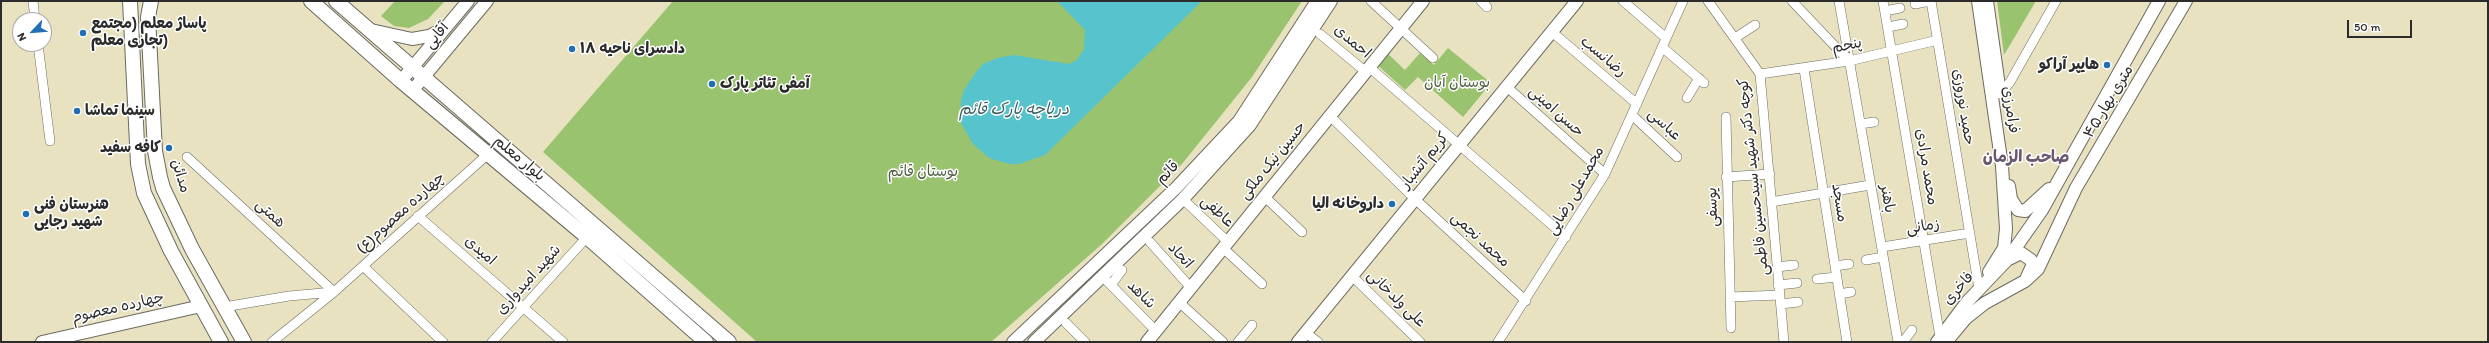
<!DOCTYPE html>
<html>
<head>
<meta charset="utf-8">
<style>
  body { margin:0 }
  #map { position:relative; width:2489px; height:343px; overflow:hidden; background:#e8e2c1; font-family:Itim,sans-serif }
  canvas { display:block }
  .frame { position:absolute; inset:0; border:2px solid #2b2b2b; pointer-events:none }
  .north { position:absolute; left:12px; top:12px; width:40px; height:40px; box-sizing:border-box; background:#fff; border:1px solid #aaa; border-radius:50%; rotate:244deg; font-size:11px; font-weight:700; line-height:16px; text-align:center; color:#2b2b2b }
  .north::after { content:''; display:block; margin:auto; width:14px; height:18px; background:#1f6fb2; clip-path:polygon(50% 0,100% 100%,50% 72%,0 100%) }
  .scale { position:absolute; left:2347px; top:20px; width:65px; height:18px; box-sizing:border-box; border:2px solid #2b2b2b; border-top:0; padding-left:5px; font-size:12px; line-height:14px; white-space:nowrap; color:#2b2b2b; -webkit-text-stroke:3px #fff; paint-order:stroke }
</style>
</head>
<body>
<div id="map">
<canvas width="2489" height="343"></canvas>
<div class="frame"></div>
<div class="north">N</div>
<div class="scale">50 m</div>
</div>
<script>
const g = document.querySelector('canvas').getContext('2d');
g.lineJoin = 'round';
function fill(path, color) {
  g.fillStyle = color;
  g.fill(path, 'evenodd');
}
function shape(rows) {
  const path = new Path2D();
  for (const r of rows) {
    path.moveTo(r[0], r[1]);
    for (let i = 2; i < r.length; i += 2) path.lineTo(r[i], r[i + 1]);
  }
  return path;
}
function stroke(path, color, width, dash) {
  g.strokeStyle = color;
  g.lineWidth = width;
  g.lineCap = dash ? 'butt' : 'round';
  g.setLineDash(dash || []);
  g.stroke(path);
}
function write(font, color, halo, rows, align = 'center') {
  g.font = font + ' Itim,"Playpen Sans Arabic",sans-serif';
  g.lineWidth = 3;
  g.setLineDash([]);
  g.textBaseline = 'middle';
  g.strokeStyle = halo;
  g.fillStyle = color;
  for (const [text, x, y, turn = 0] of rows) {
    g.save();
    g.translate(x, y);
    g.rotate((+turn || 0) * Math.PI / 180);
    g.textAlign = isNaN(turn) ? turn : align;
    if (halo) g.strokeText(text, 0, 0);
    g.fillText(text, 0, 0);
    g.restore();
  }
}
const green = shape([
  [395,1,445,1,428,19,409,28,394,26,381,16],
  [673,1,1302,1,1252,77,1182,164,1102,244,991,342,757,342,543,152],
  [1997,1,2036,1,2004,55],
  [1448,48,1491,83,1463,117,1418,77,1405,90,1375,63,1385,51,1405,70,1420,53,1434,65]
]);
const water = shape([
  [1057,1,1202,1,1045,155,1019,164,1009,164,989,158,973,144,961,123,961,100,964,90,976,72,983,64,997,58,1014,55,1069,64,1077,60,1084,49,1085,30]
]);
const street = shape([
  [33,1,35,20],
  [1371,1,1433,58],
  [1481,1,1487,7],
  [1623,1,1666,38],
  [1708,1,1760,74,1784,342],
  [1792,1,1849,61],
  [1839,1,1898,342],
  [1883,1,1940,337],
  [1931,1,1979,289],
  [1915,4,1930,1],
  [1885,11,1900,8],
  [1888,27,1903,24],
  [1552,32,1637,104],
  [1320,34,1366,72],
  [1735,38,1755,25],
  [38,44,50,141],
  [1662,47,1704,83],
  [1369,67,1566,237],
  [1804,69,1847,342],
  [1760,74,1849,61,1938,40],
  [1507,87,1605,174],
  [2000,94,2010,82,2056,1],
  [1687,98,1699,78],
  [1632,115,1677,157],
  [1330,116,1415,199,1526,301],
  [1726,117,1731,328],
  [1860,124,1874,122],
  [187,157,334,292],
  [1726,177,1770,174],
  [1265,197,1302,232],
  [1771,202,1870,185],
  [1187,203,1228,242],
  [418,216,563,342],
  [1150,242,1191,288],
  [1882,247,1970,233],
  [1223,248,1262,284],
  [1866,260,1883,257],
  [363,266,443,342],
  [1835,266,1849,264],
  [1777,267,1794,265],
  [1352,276,1420,342],
  [1817,279,1837,277],
  [1106,280,1156,331],
  [1111,285,1122,270],
  [1778,285,1797,283],
  [1839,294,1851,292],
  [1730,297,1780,295],
  [1179,302,1223,342],
  [1781,304,1798,302],
  [224,307,289,296,334,292],
  [1066,323,1085,342],
  [1306,333,1318,342],
  [272,342,334,292,487,155],
  [492,342,587,237],
  [1238,342,1252,325],
  [1498,342,1605,174,1683,1],
  [1903,342,1912,330]
]);
const secondary = shape([
  [1978,1,2002,166,2006,229,2004,248,1989,272],
  [1987,1,1999,86],
  [371,30,412,39,429,36,443,29],
  [401,81,468,1],
  [412,91,487,1],
  [2009,186,2011,199,2018,210,2025,211,2049,189],
  [2007,260,2021,253,2031,260,2033,264,2027,277],
  [42,342,201,306],
  [1013,342,1176,188,1239,121,1317,1],
  [1034,342,1183,199,1250,125,1331,1],
  [1147,342,1423,1],
  [1298,342,1577,1],
  [1937,342,1967,302,2007,260,2042,210,2159,1],
  [1946,342,1966,318,1985,303,2025,281,2038,269,2076,188,2186,1]
]);
const primary = shape([
  [130,1,138,164,144,193,171,251,221,342],
  [151,1,148,17,155,151,160,177,163,188,192,249,244,342],
  [311,1,401,81,587,237,706,342],
  [336,1,729,342]
]);
const markers = [
  [83,33,4,"#1f6fb2"],
  [572,49,4,"#1f6fb2"],
  [2107,65,4,"#1f6fb2"],
  [712,84,4,"#1f6fb2"],
  [77,111,4,"#1f6fb2"],
  [169,148,4,"#1f6fb2"],
  [1392,204,4,"#1f6fb2"],
  [26,214,4,"#1f6fb2"]
];
const poiNames = [
  ["پاساژ معلم (مجتمع",91,24],
  ["تجاری معلم)",91,41],
  ["دادسرای ناحیه ۱۸",580,49],
  ["هایپر آراکو",2099,65,"right"],
  ["آمفی تئاتر پارک",720,84],
  ["سینما تماشا",85,111],
  ["کافه سفید",161,148,"right"],
  ["داروخانه الیا",1384,204,"right"],
  ["هنرستان فنی",34,205],
  ["شهید رجایی",34,222]
];
const streetNames = [
  ["آقایی",437,36,-50],
  ["احمدی",1352,42,40],
  ["پنجم",1847,46,-12],
  ["رضانسب",1603,57,40],
  ["۴۵ متری بهار",2109,102,-59],
  ["حمید نوروزی",1963,107,81],
  ["فرامرزی",2010,110,82],
  ["حسن امینی",1556,112,42],
  ["عباسی",1664,125,43],
  ["بلوار معلم",519,159,40],
  ["حسین نیک ملکی",1273,161,-51],
  ["کریم آتشبار",1425,161,-51],
  ["محمد مرادی",1926,167,81],
  ["قائم",1168,173,-46],
  ["مدائن",180,176,73],
  ["کوچه دکتر شهید سیدحسین فاطمی",1754,177,-96],
  ["محمدعلی رضایی",1576,191,-60],
  ["باهنر",1887,199,80],
  ["مسجد",1839,203,81],
  ["یوسفی",1713,207,-92],
  ["عاطفی",1217,212,43],
  ["چهارده معصوم(ع)",401,213,-42],
  ["همتی",270,214,43],
  ["زمانی",1923,227,-9],
  ["محمد نجمی",1480,240,43],
  ["امیدی",480,251,41],
  ["اتحاد",1180,256,48],
  ["شهيد امیدواری",529,280,-48],
  ["فاخری",1959,289,-49],
  ["شاهد",1141,295,45],
  ["علی ولدخانی",1396,299,44],
  ["چهارده معصوم",118,308,-13]
];
const parkNames = [
  ["بوستان آبان",1457,83],
  ["بوستان قائم",923,172]
];
const waterNames = [
  ["دریاچه پارک قائم",1014,110]
];
const neighbourhoodNames = [
  ["صاحب الزمان",2026,158]
];
fill(green, '#99c36f');
fill(water, '#57c4cd');
stroke(street, '#6d6b60', 10);
stroke(secondary, '#6d6b60', 14);
stroke(primary, '#6d6b60', 16);
stroke(street, '#fff', 9);
stroke(secondary, '#fff', 12);
stroke(primary, '#fff', 14);
for (const [x, y, r, color] of markers) {
  const dot = new Path2D();
  dot.arc(x, y, r, 0, 2 * Math.PI);
  g.fillStyle = color;
  g.fill(dot);
  stroke(dot, '#fff', 1.5);
}
write('bold 15px', '#2b2b2b', '#fff', poiNames, 'left');
write('15px', '#2b2b2b', '#fff', streetNames);
write('15px', '#526043', '#fff', parkNames);
write('italic 16px', '#3a6164', '#fff', waterNames);
write('bold 16px', '#6a586f', '#fff', neighbourhoodNames);
</script>
</body>
</html>
